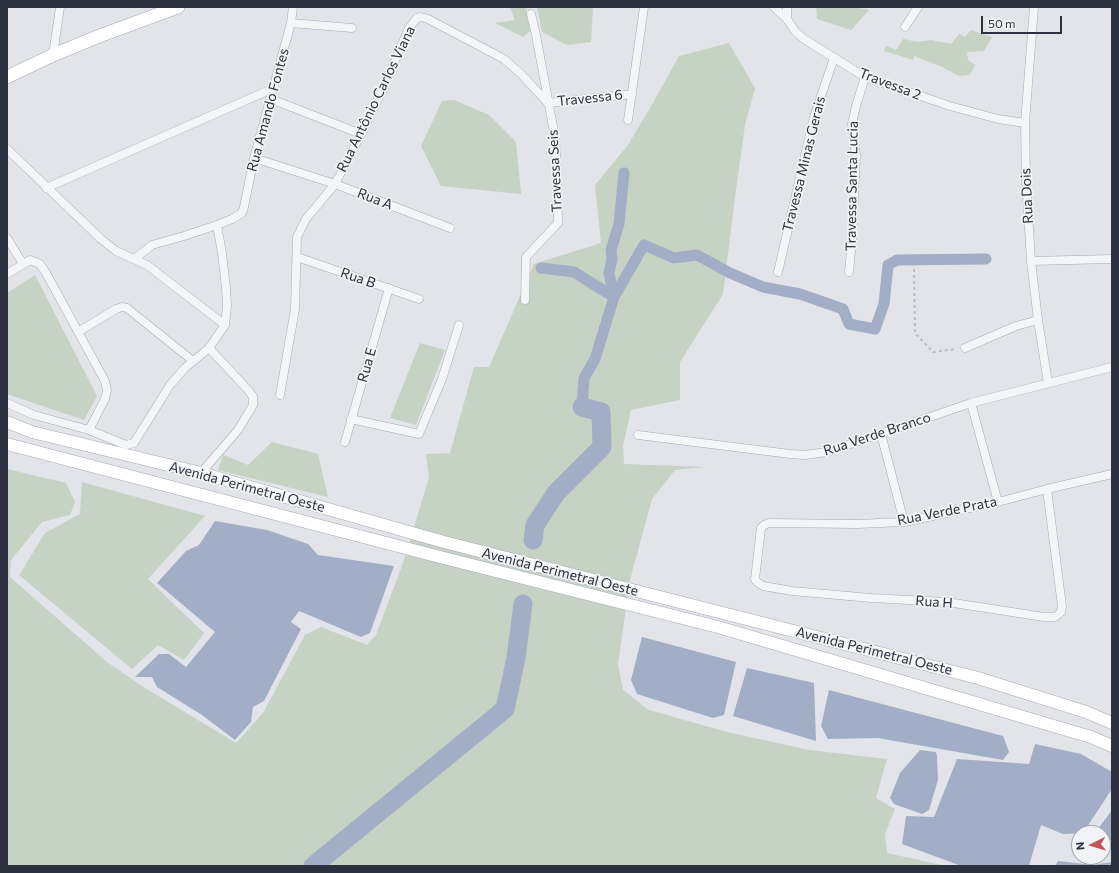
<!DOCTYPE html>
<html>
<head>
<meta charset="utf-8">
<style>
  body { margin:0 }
  #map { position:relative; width:1119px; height:873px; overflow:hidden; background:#e2e4e9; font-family:Commissioner,sans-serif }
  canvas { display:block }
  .frame { position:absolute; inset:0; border:8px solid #2c303f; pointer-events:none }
  .north { position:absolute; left:1071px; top:825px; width:40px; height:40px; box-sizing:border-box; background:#f1f3f6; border:1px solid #a2a5ad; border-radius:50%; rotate:265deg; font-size:11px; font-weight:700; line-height:16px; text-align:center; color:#2c303f }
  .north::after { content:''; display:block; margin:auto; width:14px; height:18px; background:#c05458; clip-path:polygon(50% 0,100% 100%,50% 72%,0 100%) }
  .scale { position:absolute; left:981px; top:16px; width:81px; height:18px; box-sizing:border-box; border:2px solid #2c303f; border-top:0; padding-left:5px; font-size:12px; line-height:14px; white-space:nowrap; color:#2c303f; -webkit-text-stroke:3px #f1f3f6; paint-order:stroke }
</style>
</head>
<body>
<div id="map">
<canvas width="1119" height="873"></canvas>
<div class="frame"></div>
<div class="north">N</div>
<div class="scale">50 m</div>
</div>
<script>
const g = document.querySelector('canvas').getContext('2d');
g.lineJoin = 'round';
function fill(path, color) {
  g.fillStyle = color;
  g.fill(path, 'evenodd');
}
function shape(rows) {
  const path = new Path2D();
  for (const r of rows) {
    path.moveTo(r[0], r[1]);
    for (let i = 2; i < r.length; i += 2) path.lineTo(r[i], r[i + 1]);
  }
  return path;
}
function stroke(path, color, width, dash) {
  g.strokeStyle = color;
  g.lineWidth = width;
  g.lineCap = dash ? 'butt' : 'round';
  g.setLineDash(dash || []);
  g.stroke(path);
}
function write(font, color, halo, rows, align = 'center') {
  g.font = font + ' Commissioner,sans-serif';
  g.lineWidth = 3.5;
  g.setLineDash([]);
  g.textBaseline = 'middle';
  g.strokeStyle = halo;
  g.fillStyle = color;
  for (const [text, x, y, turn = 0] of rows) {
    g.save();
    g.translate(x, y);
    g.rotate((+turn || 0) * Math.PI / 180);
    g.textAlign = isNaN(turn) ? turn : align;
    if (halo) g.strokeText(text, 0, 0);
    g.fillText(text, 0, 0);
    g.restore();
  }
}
const green = shape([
  [510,7,526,7,530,31,523,37,495,23,515,20],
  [537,7,593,7,591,42,567,45,542,32],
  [816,7,853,7,869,10,851,30,817,19],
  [971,30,992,37,984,51,967,52,968,60,975,65,970,75,959,76,940,66,914,56,913,60,884,51,886,46,896,50,903,39,918,42,931,40,951,44,959,34,965,37],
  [729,43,755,88,745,125,735,197,723,294,680,362,680,400,631,410,623,446,624,464,705,467,675,470,652,499,630,580,618,664,623,690,649,710,727,732,809,750,887,759,876,798,895,809,885,834,887,853,946,866,7,866,7,469,66,483,75,502,70,515,42,522,11,560,10,577,107,662,145,688,236,743,263,713,305,635,321,627,367,645,376,635,403,563,429,478,426,454,450,453,474,367,489,367,534,264,601,243,595,185,628,145,654,101,679,56],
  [454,100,489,115,516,142,521,194,441,186,421,146,442,101],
  [35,275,97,396,84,420,7,394,7,293],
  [420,343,445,350,416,425,390,418],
  [272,442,318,454,328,497,218,470,223,455,248,465],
  [82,482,205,516,148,579,204,633,184,660,158,645,132,669,19,575,45,533,80,514]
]);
const water = shape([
  [215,521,267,530,308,544,318,555,394,566,370,633,361,637,299,611,291,622,301,629,264,701,253,707,251,722,235,740,202,715,157,687,152,677,135,677,159,654,169,654,186,667,215,632,157,583,186,551,199,545],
  [642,637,736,662,724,715,713,718,637,694,631,680],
  [747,668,814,683,816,741,733,716],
  [829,690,1003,736,1009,752,1003,760,878,738,828,739,821,726],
  [1035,744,1081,754,1112,772,1112,789,1083,833,1063,834,1041,825,1029,866,961,866,902,844,906,816,934,817,957,759,1029,764],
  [920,750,936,752,937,756,938,780,929,810,922,814,894,804,890,798,900,773],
  [1112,810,1112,839,1103,846,1103,833,1095,833],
  [1058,861,1093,865,1112,862,1112,866,1055,866]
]);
const canal = shape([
  [541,268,574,272,614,297],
  [614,297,609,273,612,259,611,250,619,224,624,173],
  [582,407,584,378,595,359,614,297,644,245,674,258,697,255,730,273,763,287,800,294,843,309,849,324,875,329,884,304,888,265,897,260,986,259]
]);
const river = shape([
  [533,540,535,525,556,493,602,447,601,412,582,407],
  [313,866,505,709,516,658,523,604]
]);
const path = shape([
  [914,269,915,333,933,352,956,349]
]);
const street = shape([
  [774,7,787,19,795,31,804,39,865,77,950,106,998,119,1025,123],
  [787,7,787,19],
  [1034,7,1025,123,1026,180,1031,261,1038,320,1048,383],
  [291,23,352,28],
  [905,27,918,7],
  [53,55,60,7],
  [271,99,361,134],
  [548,103,632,94],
  [628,120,644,7],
  [7,149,101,239,116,251,147,265,225,325],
  [254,158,335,184,450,228],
  [46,188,274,88],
  [7,238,23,264],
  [297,257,419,299],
  [134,259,152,245,184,236,217,225,232,219,242,213,244,207,254,158,291,23,293,7],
  [1031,261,1112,259],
  [778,272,814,117,834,58],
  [849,272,852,241,856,156,852,124,856,106,865,77],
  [7,274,30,260,40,264,46,273,105,381,107,390,105,399,89,430],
  [525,300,526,257,558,223,556,151,554,132,536,35,531,14],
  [78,332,116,309,122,307,127,308,193,361],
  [965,348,1016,326,1038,320],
  [280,395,295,309,297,237,306,219,335,184,361,134,382,91,409,28,417,18,421,17,428,19,504,59,521,74,548,103],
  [7,403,34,415,89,430,126,445,134,443,170,385,185,368,209,348,225,325,227,306,226,288,222,253,217,225],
  [971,403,998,502],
  [351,419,419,434,442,379,459,325],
  [881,434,904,522],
  [638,435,790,454,805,455,827,452,971,403,1112,367],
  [345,442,389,288],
  [201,473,238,430,253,405,253,397,249,391,209,348],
  [1047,489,1062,606,1061,612,1055,617,1044,617,947,602,871,598,792,591,763,586,757,582,755,579,761,528,764,525,769,523,857,524,904,522,998,502,1047,489,1112,474]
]);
const secondary = shape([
  [7,422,32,432,201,473,444,542,978,678,1086,712,1112,723],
  [7,444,440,557,718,627,1091,737,1112,746]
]);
const primary = shape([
  [7,77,53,55,102,35,178,7]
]);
const streetNames = [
  ["Travessa 2",890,84,21],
  ["Travessa 6",590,98,-6],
  ["Rua Antônio Carlos Viana",376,99,-64],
  ["Rua Amando Fontes",268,110,-75],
  ["Travessa Minas Gerais",804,164,-76],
  ["Travessa Seis",555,171,-93],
  ["Travessa Santa Lucia",852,186,-89],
  ["Rua Dois",1027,196,-93],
  ["Rua A",375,199,21],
  ["Rua B",358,278,19],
  ["Rua E",367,365,-74],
  ["Rua Verde Branco",877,434,-18],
  ["Avenida Perimetral Oeste",247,487,15],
  ["Rua Verde Prata",947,511,-11],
  ["Avenida Perimetral Oeste",560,572,14],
  ["Rua H",934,602,4],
  ["Avenida Perimetral Oeste",874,651,14]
];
fill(green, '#c6d2c4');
fill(water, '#a1aec5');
stroke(canal, '#a1aec5', 11);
stroke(river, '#a1aec5', 19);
stroke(street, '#a8aab3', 9);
stroke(secondary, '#a8aab3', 13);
stroke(primary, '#a2a7b3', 14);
stroke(path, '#bcbec3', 2, [3, 3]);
stroke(street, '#f4f5f7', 8);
stroke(secondary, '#fff', 12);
stroke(primary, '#fff', 13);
write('14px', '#2c303f', '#f1f3f6', streetNames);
</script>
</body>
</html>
